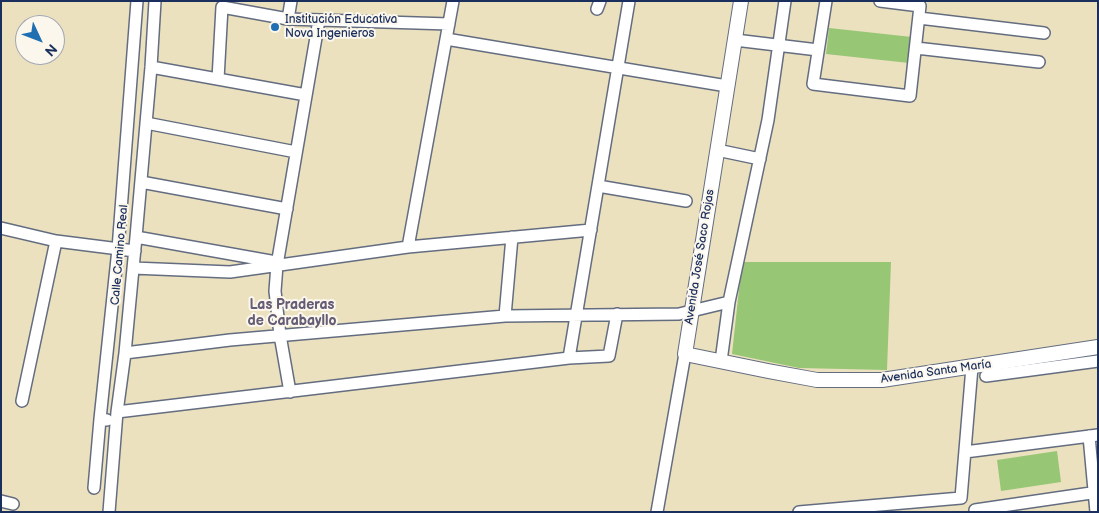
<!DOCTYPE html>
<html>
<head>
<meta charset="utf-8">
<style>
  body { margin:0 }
  #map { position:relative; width:1099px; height:513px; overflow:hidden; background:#ebe1bf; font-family:"Balsamiq Sans",sans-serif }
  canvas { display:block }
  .frame { position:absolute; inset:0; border:2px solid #1b2f5e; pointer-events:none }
  .north { position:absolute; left:15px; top:15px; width:50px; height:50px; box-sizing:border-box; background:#fbf7ec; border:1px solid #a1a7b3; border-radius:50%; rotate:133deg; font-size:14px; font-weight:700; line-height:20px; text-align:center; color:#1b2f5e }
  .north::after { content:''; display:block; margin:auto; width:18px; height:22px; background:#1f6fb2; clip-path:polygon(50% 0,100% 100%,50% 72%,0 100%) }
</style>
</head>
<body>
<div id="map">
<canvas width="1099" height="513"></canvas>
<div class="frame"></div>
<div class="north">N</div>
</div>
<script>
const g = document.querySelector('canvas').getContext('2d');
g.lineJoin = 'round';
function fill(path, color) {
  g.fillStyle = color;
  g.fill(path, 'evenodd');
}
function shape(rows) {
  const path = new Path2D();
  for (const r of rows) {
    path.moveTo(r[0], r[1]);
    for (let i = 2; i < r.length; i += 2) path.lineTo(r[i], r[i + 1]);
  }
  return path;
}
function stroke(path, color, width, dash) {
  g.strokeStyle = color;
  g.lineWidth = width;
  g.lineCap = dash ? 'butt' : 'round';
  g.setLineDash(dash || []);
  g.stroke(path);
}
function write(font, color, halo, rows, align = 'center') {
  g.font = font + ' "Balsamiq Sans",sans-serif';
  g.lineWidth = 4;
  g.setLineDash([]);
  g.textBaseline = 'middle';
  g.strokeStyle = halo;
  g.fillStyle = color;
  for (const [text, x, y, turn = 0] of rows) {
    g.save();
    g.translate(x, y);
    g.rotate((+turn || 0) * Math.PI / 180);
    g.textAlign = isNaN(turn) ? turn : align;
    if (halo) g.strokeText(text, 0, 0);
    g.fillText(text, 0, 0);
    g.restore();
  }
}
const green = shape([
  [829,28,912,37,909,63,826,54],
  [742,262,891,262,887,370,799,368,732,354],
  [1057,451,1061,482,1001,491,997,460]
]);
const minor = shape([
  [826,1,813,84,910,96,920,6,880,1],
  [597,9,600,1],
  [919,18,1044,33],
  [288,19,291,1],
  [446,39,727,86],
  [735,40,818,50],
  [916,48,1039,62],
  [151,67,306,95],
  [218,79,222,7,288,19,449,24],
  [146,123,296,152],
  [717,150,760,159],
  [141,182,287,209],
  [598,186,686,201],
  [1,228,56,241,135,251],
  [136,237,276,262],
  [408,247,453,1],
  [133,268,230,272,408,247,591,230],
  [505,316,512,237],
  [125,353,230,340,505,316,679,314,729,302],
  [569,358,629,1],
  [721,361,729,302,768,120,785,1],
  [986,376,1098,361],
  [290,392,280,335,275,291,277,265,319,20],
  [22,401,56,241],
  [117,412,569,358,609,356,617,314],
  [100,419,118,249,137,1],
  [1089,436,1096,512],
  [965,452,1098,435],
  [94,488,100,419,107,420],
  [1,501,13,504],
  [975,510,1098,492],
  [109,512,117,412,125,353,136,237,151,67,155,1],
  [657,512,685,354],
  [799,512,961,498,972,367]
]);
const major = shape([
  [741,1,685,354,768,371,817,380,882,380,1098,347]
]);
const markers = [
  [275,27,5,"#1f6fb2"]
];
const poiNames = [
  ["Institución Educativa",285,20],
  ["Nova Ingenieros",285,34]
];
const streetNames = [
  ["Calle Camino Real",120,255,-85],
  ["Avenida José Saco Rojas",700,257,-81],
  ["Avenida Santa María",936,372,-8]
];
const neighbourhoodNames = [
  ["Las Praderas",292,305],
  ["de Carabayllo",292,321]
];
fill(green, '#97c675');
stroke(minor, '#646d80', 14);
stroke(major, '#646d80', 16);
stroke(minor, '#fff', 11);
stroke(major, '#fff', 14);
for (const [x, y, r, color] of markers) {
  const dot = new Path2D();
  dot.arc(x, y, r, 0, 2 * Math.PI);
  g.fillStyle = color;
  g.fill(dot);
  stroke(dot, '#fbf7ec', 2);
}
write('12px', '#1b2f5e', '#fbf7ec', poiNames, 'left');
write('12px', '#1b2f5e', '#fbf7ec', streetNames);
write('bold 14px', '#655c75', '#fbf7ec', neighbourhoodNames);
</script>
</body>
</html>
